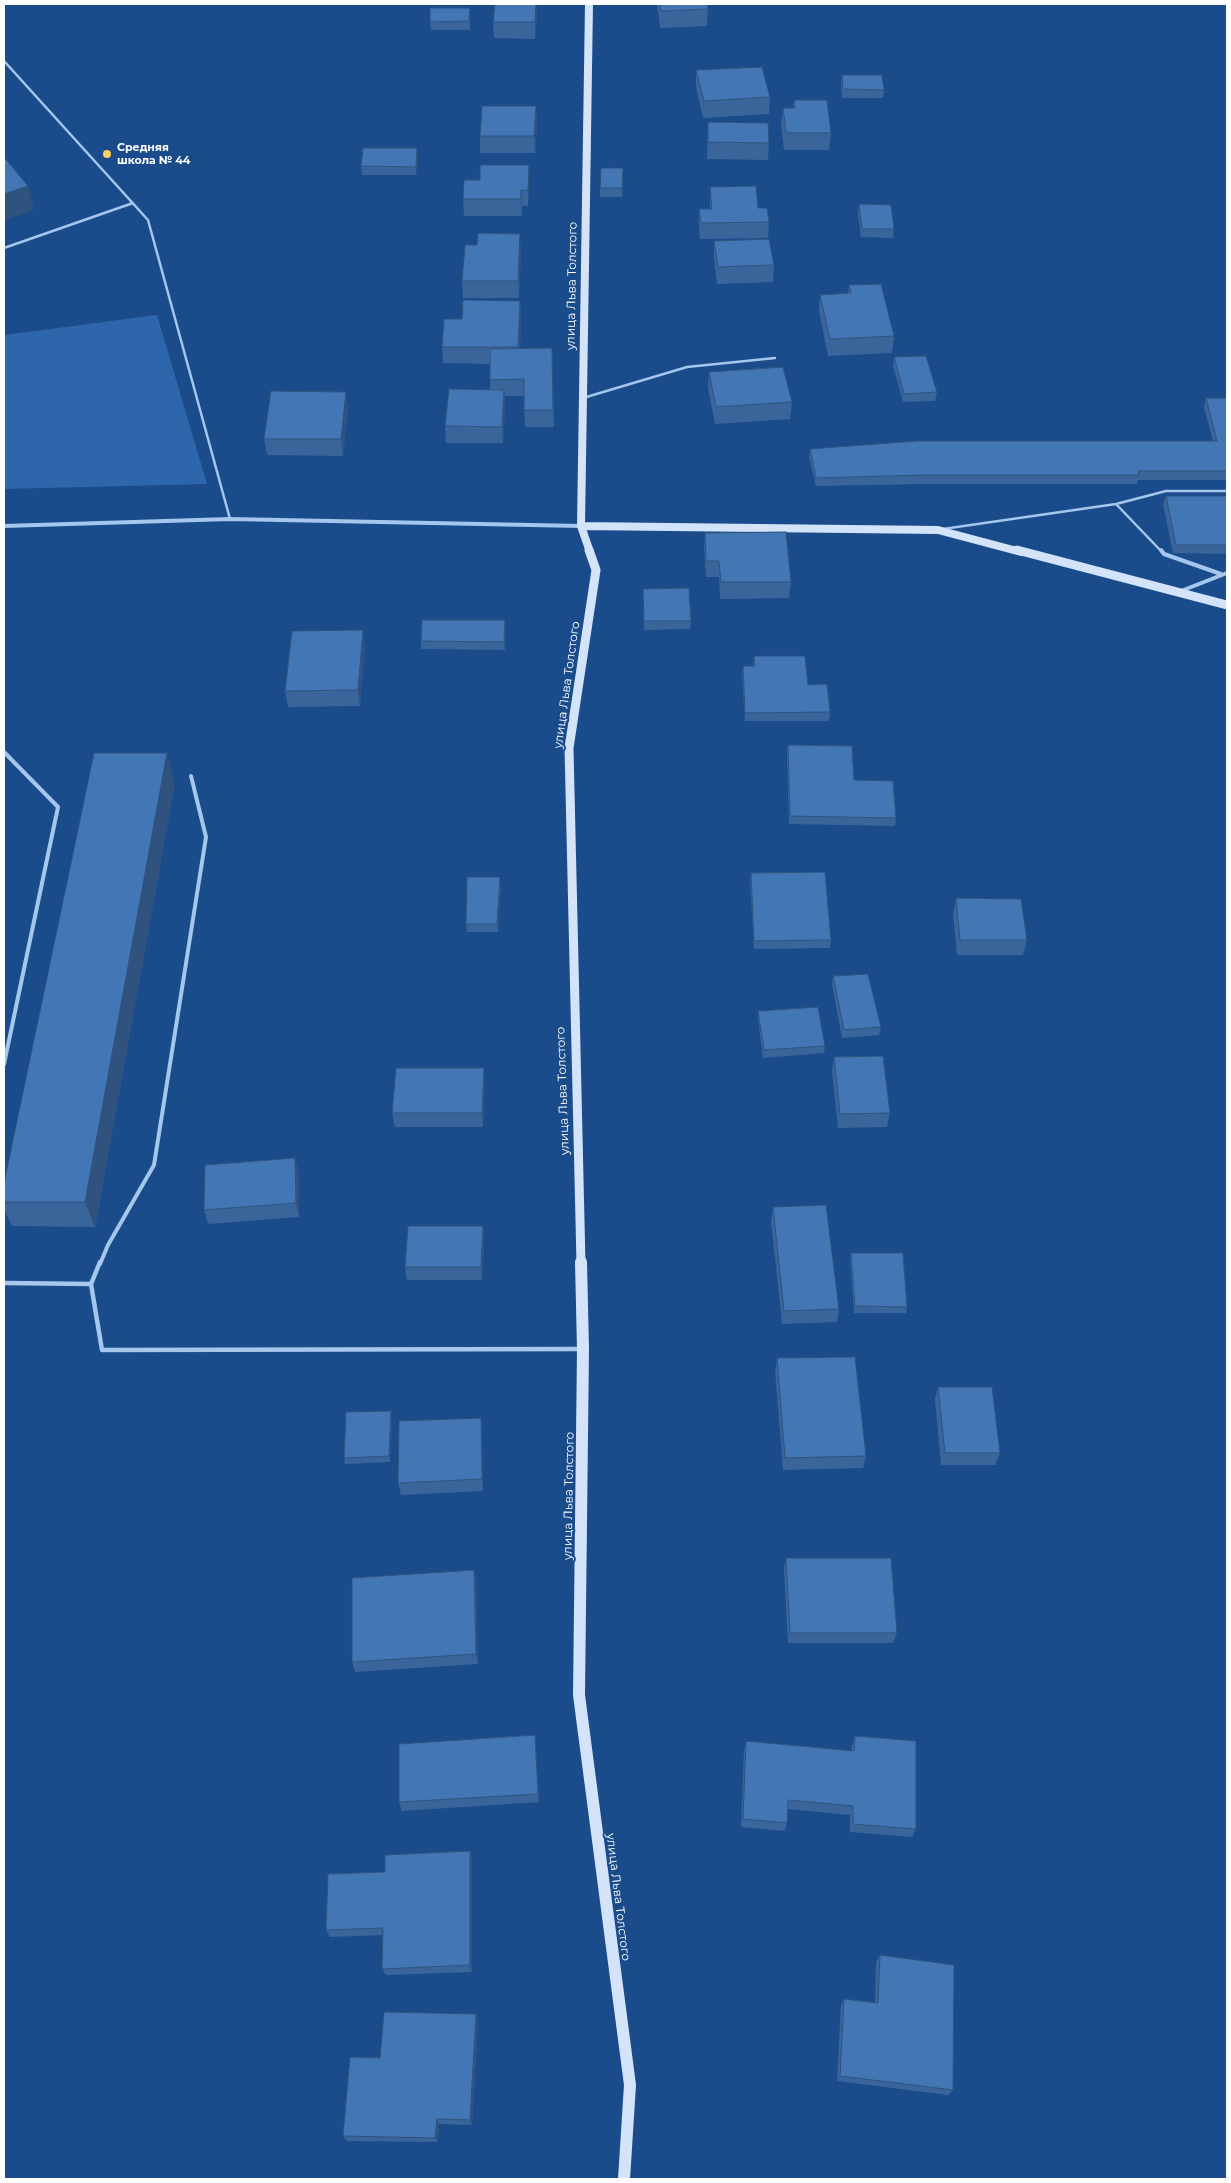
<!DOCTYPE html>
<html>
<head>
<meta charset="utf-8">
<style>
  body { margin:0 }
  #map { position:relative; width:1231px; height:2183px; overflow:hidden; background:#1a4c8b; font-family:Montserrat,sans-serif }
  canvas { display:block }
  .frame { position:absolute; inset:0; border:5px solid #fff; pointer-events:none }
</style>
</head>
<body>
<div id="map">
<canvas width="1231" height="2183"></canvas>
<div class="frame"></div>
</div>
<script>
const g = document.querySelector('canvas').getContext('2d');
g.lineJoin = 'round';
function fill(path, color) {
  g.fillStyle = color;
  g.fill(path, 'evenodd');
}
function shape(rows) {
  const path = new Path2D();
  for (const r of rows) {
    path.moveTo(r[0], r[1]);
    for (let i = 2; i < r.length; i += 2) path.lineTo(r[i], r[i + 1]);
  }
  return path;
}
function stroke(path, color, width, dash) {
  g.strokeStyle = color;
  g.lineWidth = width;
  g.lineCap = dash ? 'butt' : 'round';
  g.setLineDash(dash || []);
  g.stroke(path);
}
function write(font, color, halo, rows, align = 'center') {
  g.font = font + ' Montserrat,sans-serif';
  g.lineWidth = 4;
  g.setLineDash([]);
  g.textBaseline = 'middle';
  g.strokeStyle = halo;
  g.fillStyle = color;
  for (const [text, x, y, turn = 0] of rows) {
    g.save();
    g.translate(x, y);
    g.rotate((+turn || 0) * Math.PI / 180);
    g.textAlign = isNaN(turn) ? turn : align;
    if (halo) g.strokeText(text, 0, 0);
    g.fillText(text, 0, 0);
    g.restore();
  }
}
const green = shape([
  [157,315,207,484,4,489,4,335]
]);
const laneFar2 = shape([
  [4,61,148,220,230,519],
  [4,248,133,203],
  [583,398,687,367,775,358],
  [1116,504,1162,552],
  [943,529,1116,504,1166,491,1227,491]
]);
const laneFar1 = shape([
  [1161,550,1164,554,1221,574],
  [1181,591,1227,573],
  [4,752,58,807,4,1064],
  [100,1264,108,1245,154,1165,206,837,191,776]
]);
const lane = shape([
  [100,1262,91,1284,102,1350,581,1349],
  [4,1283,91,1284]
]);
const street = shape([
  [4,526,230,519,581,526]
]);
const secondaryFar2 = shape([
  [589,4,581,526,590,552],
  [581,526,938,530,1021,552]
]);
const secondaryFar1 = shape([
  [1017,550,1227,605],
  [581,1264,569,748,596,570,589,550]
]);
const secondary = shape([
  [581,1262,583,1349,579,1695,630,2085,624,2179]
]);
const wall = shape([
  [657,4,707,4,708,9,707,26,660,28],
  [537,12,535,39,494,38,493,22],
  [470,16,470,30,431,30,430,22],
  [696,70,770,97,769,114,703,118,696,87],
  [842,75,884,90,883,98,842,98,841,84],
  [794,100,831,133,829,150,784,150,781,125,783,108,793,108],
  [536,106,537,123,535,153,480,153,480,136],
  [708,122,769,143,768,160,707,159],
  [418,157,416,175,362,175,361,166],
  [529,165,529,182,528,206,522,206,522,216,464,216,463,199],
  [623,168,622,197,600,197,600,188],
  [710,187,758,208,769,222,768,238,700,239,699,226,699,209,710,209],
  [859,204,894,229,893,238,861,237,858,213],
  [714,241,774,265,773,282,717,284,714,258],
  [521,250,519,298,463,298,462,281],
  [849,285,894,336,892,353,828,356,819,311,820,295,848,293],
  [520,301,521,317,520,349,552,348,554,427,525,427,524,396,505,396,505,407,503,443,446,443,445,426,490,390,490,364,443,363,442,347],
  [894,357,937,392,935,401,903,402,893,366],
  [709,372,792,402,790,419,715,424,708,388],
  [1206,398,1227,398,1227,480,1138,480,1137,484,923,484,816,486,809,457,810,449,1213,441,1204,407],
  [348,408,343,456,267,455,264,439],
  [1166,496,1227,496,1227,554,1173,553,1163,504],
  [705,533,791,582,789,598,720,599,719,577,706,577,704,549],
  [643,589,691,621,690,629,644,630],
  [506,629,505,650,421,649,421,641],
  [365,646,360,706,288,707,285,691],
  [754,656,808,685,830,712,829,721,745,721,742,674,743,666,753,666],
  [788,745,854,780,896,818,895,826,789,824,787,753],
  [175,782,95,1227,12,1226,4,1210,4,1183],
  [751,873,831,940,830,948,754,949,750,881],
  [501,885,498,932,467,932,466,924],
  [956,898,1027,940,1023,955,957,955,953,914],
  [833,976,881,1027,879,1035,842,1038,832,984],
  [758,1011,825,1046,824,1053,763,1058,758,1019],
  [834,1057,890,1113,887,1127,838,1128,832,1071],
  [485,1083,483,1127,395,1127,392,1113],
  [299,1172,299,1217,208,1224,204,1210],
  [773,1207,839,1309,837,1322,782,1324,771,1221],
  [483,1226,484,1239,482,1280,407,1280,405,1267],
  [851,1253,907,1307,906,1313,854,1313,850,1259],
  [777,1358,866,1456,863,1468,783,1470,775,1371],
  [938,1387,1000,1453,995,1465,941,1465,935,1399],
  [392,1417,390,1462,345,1464,344,1458],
  [481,1418,482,1430,483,1491,401,1495,398,1483],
  [786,1558,897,1633,893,1643,788,1643,784,1569],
  [474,1570,476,1581,478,1664,355,1672,352,1662],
  [535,1735,539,1802,402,1811,399,1802],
  [855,1736,916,1829,912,1837,850,1832,850,1815,788,1809,787,1823,785,1831,741,1827,744,1750,746,1741,851,1751,852,1745],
  [470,1851,472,1859,472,1972,386,1975,382,1969,383,1935,330,1937,326,1930],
  [880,1955,953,2090,948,2095,837,2081,841,2005,844,1999,875,2003,876,1962],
  [478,2020,472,2125,439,2124,438,2142,347,2141,343,2136,380,2058]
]);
const shadedWall = shape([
  [536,4,537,4,537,12,535,39,535,22],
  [536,106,537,123,535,153,534,136],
  [417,148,418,157,416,175,416,167],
  [529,165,529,182,528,206,528,190],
  [28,186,34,210,4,220,4,194],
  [521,190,522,206,522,216,521,199],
  [520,234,521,250,519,298,518,281],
  [520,301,521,317,519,364,518,347],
  [504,390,505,407,503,443,502,427],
  [346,392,348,408,343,456,341,439],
  [505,620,506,629,505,650,504,642],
  [363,630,365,646,360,706,358,690],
  [167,753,175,782,95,1227,85,1202],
  [500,877,501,885,498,932,497,924],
  [484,1068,485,1083,483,1127,482,1113],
  [295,1158,299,1172,299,1217,296,1203],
  [483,1226,484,1239,482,1280,481,1267],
  [391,1411,392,1417,390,1462,389,1456],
  [481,1418,482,1430,483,1491,482,1479],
  [474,1570,476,1581,478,1664,476,1654],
  [535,1735,536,1744,539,1802,538,1794],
  [470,1851,472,1859,472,1972,470,1965],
  [476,2014,478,2020,472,2125,470,2120],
  [437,2119,439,2124,438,2142,435,2138]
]);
const building = shape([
  [495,4,536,4,535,22,493,22,495,4],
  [660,4,707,4,708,9,661,11,660,4],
  [430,8,470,8,469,21,430,22,430,8],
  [762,67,770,97,704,101,696,70,762,67],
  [842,75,882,75,884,90,843,89,842,75],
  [794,100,827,100,831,133,786,133,783,108,795,108,794,100],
  [482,106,536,106,534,136,480,136,482,106],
  [708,122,768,123,769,143,708,142,708,122],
  [363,148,417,148,416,167,361,166,363,148],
  [4,157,28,186,4,194,4,157],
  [480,165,529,165,528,190,521,190,521,199,463,199,464,180,480,180,480,165],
  [601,168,623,168,622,188,600,188,601,168],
  [756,186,758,208,767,208,769,222,701,223,699,209,712,209,710,187,756,186],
  [859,204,891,205,894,229,862,229,859,204],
  [478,233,520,234,518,281,462,281,465,245,477,245,478,233],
  [769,239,774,265,718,267,714,241,769,239],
  [881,284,894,336,830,339,820,295,851,293,849,285,881,284],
  [463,300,520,301,518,347,442,347,444,319,462,319,463,300],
  [552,348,553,410,524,410,524,379,490,380,490,349,552,348],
  [926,356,937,392,904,394,894,357,926,356],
  [783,367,792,402,716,407,709,372,783,367],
  [449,389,504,390,502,427,445,426,449,389],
  [271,391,346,392,341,439,264,439,271,391],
  [1206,398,1227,398,1227,471,1138,471,1139,475,925,475,816,478,810,449,917,441,1217,441,1206,398],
  [1166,496,1227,496,1227,545,1176,545,1166,496],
  [786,532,791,582,721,582,719,561,706,561,705,533,786,532],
  [689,588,691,621,644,621,643,589,689,588],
  [422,620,505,620,504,642,421,641,422,620],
  [363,630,358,690,285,691,292,631,363,630],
  [754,656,805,656,808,685,827,684,830,712,745,713,743,666,755,666,754,656],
  [788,745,852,746,854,780,893,781,896,818,790,816,788,745],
  [94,753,167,753,85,1202,4,1202,4,1183,94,753],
  [825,872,831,940,754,941,751,873,825,872],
  [467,877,500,877,497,924,466,924,467,877],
  [956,898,1021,899,1027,940,960,940,956,898],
  [868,974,881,1027,844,1030,833,976,868,974],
  [818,1007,825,1046,764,1050,758,1011,818,1007],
  [883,1056,890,1113,840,1114,834,1057,883,1056],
  [396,1068,484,1068,482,1113,392,1113,396,1068],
  [295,1158,296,1203,204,1210,205,1165,295,1158],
  [826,1205,839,1309,784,1311,773,1207,826,1205],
  [408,1226,483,1226,481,1267,405,1267,408,1226],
  [851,1253,903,1253,907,1307,855,1306,851,1253],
  [855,1357,866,1456,785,1458,777,1358,855,1357],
  [938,1387,992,1387,1000,1453,945,1453,938,1387],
  [391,1411,389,1456,344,1458,346,1412,391,1411],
  [481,1418,482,1479,398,1483,399,1421,481,1418],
  [786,1558,891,1558,897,1633,790,1633,786,1558],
  [474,1570,476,1654,352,1662,352,1578,474,1570],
  [535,1735,538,1794,399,1802,399,1744,535,1735],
  [855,1736,916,1741,916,1829,853,1824,853,1806,788,1800,787,1823,743,1819,746,1741,854,1751,855,1736],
  [470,1851,470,1965,382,1969,383,1928,326,1930,328,1874,385,1872,385,1855,470,1851],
  [880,1955,954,1965,953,2090,840,2076,844,1999,878,2003,880,1955],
  [384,2012,476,2014,470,2120,437,2119,435,2138,343,2136,350,2057,380,2058,384,2012]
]);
const markers = [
  [107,154,5,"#ffd161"]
];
const farPoinames = [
  ["Средняя",117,148],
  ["школа № 44",117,161]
];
const streetNames = [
  ["улица Льва Толстого",572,286,-89],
  ["улица Льва Толстого",567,685,-82],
  ["улица Льва Толстого",563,1091,-92],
  ["улица Льва Толстого",569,1496,-89],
  ["улица Льва Толстого",618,1897,83]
];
fill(green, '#2d66aa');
stroke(laneFar2, '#a5c6ed', 2.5);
stroke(laneFar1, '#a5c6ed', 4);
stroke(lane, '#a5c6ed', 4.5);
stroke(street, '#a5c6ed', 4);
stroke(secondaryFar2, '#d2e3fa', 8);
stroke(secondaryFar1, '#d2e3fa', 9);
stroke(secondary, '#d2e3fa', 12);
fill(wall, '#3a659b');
fill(shadedWall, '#2f537e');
fill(building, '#4376b4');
stroke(building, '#2f537e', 1);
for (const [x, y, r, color] of markers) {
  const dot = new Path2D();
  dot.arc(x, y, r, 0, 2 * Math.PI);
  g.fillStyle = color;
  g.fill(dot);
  stroke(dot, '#1a4c8b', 2);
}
write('bold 11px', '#fff', '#1a4c8b', farPoinames, 'left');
write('12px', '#fff', '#1a4c8b', streetNames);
</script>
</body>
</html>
